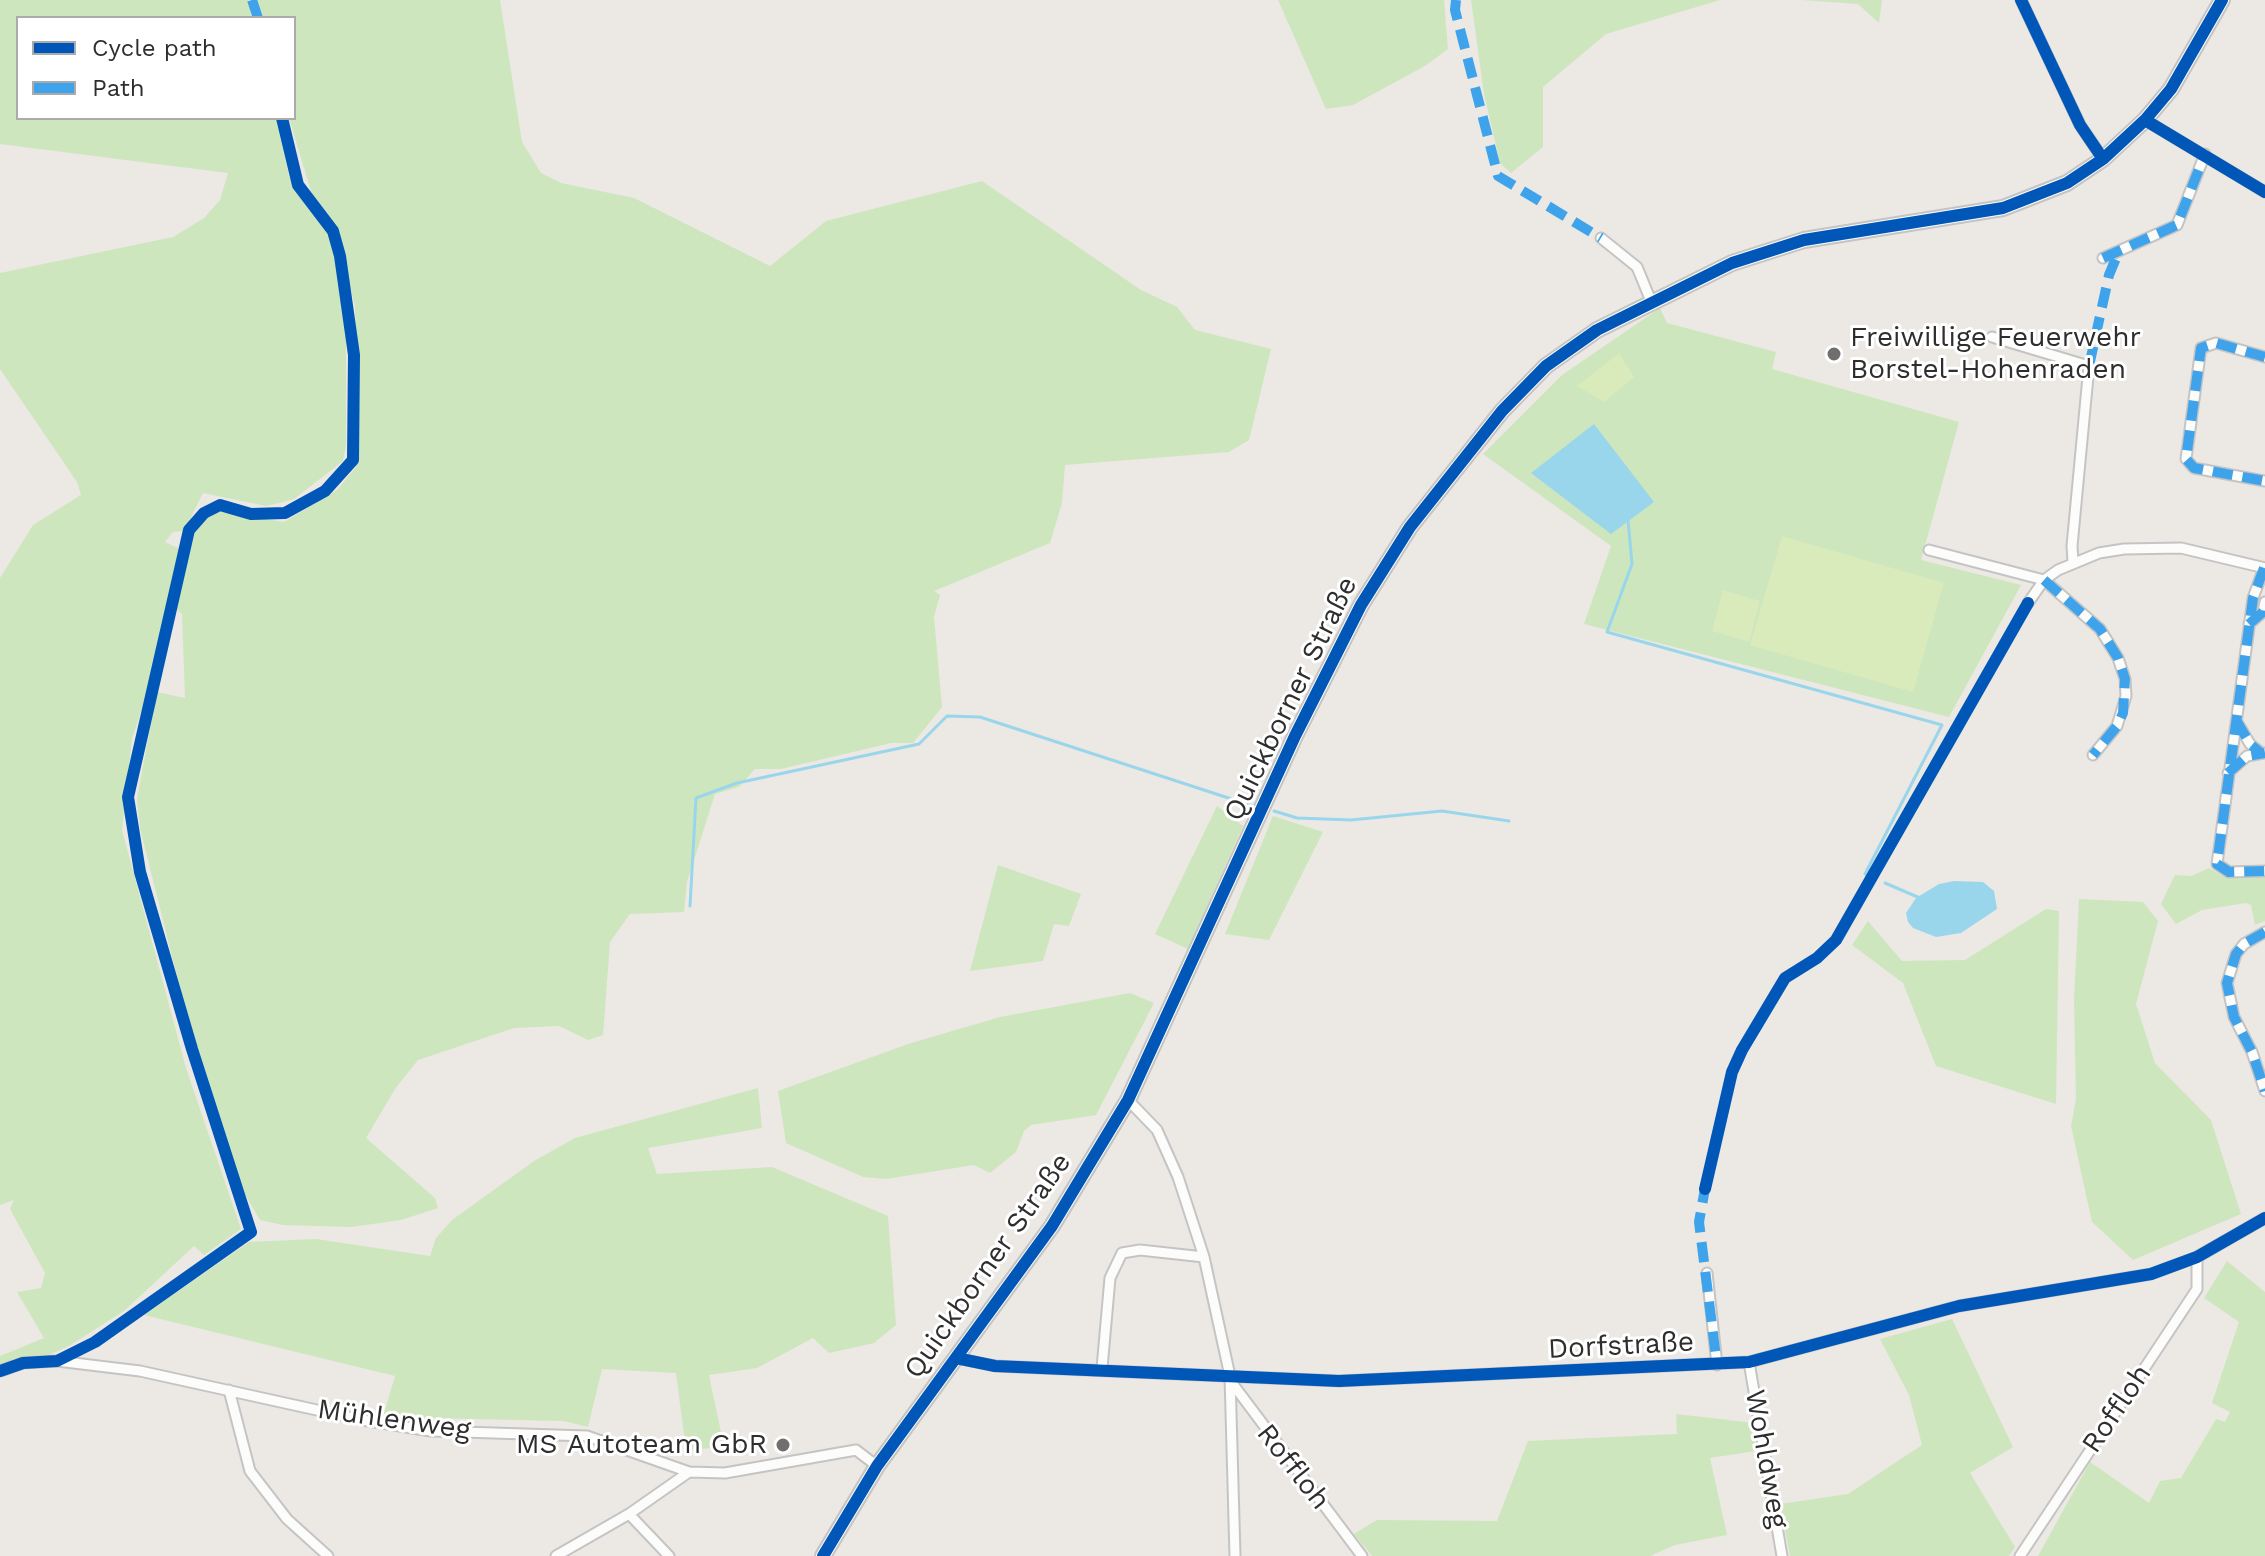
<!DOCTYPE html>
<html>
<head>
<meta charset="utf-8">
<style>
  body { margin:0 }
  #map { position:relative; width:2265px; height:1556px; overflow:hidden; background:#ece8e4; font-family:"Work Sans",sans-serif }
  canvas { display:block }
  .legend { position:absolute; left:16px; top:16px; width:280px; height:104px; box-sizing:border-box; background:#fff; border:2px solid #ababab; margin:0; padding:10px 14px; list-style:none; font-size:24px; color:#2e2e2e }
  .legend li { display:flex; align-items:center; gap:16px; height:40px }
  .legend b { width:40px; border:2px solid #ababab }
</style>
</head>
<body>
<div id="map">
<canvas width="2265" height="1556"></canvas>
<ul class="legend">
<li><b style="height:10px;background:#0057b8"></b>Cycle path</li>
<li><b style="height:10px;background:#3ea3eb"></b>Path</li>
</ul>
</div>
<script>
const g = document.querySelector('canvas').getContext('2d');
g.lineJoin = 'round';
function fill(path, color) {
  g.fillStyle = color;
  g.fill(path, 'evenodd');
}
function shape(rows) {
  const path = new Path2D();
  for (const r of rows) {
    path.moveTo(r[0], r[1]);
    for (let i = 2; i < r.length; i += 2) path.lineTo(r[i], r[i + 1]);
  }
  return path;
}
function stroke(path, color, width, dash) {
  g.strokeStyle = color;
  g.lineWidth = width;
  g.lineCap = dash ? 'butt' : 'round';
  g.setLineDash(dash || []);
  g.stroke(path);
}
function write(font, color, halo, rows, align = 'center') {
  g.font = font + ' "Work Sans",sans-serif';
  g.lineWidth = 6;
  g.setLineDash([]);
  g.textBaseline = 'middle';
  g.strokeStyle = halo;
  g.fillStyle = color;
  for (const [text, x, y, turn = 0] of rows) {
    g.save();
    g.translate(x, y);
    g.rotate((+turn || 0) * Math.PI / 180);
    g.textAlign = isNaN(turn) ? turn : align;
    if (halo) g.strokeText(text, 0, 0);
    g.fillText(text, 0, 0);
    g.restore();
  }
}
const green = shape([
  [0,0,248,0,254,18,18,18,18,118,276,118,289,176,334,244,343,277,346,338,346,445,343,461,294,499,279,503,266,506,203,493,184,531,173,532,165,542,187,552,196,525,215,511,284,522,337,490,356,467,359,438,355,306,334,224,313,198,289,118,294,118,294,18,264,18,255,0,500,0,522,142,541,173,561,183,634,198,770,266,826,221,982,181,1141,290,1177,307,1195,330,1271,349,1249,440,1229,452,1065,465,1062,503,1050,543,934,591,940,595,934,617,942,707,913,743,891,743,781,769,755,769,739,787,715,794,687,882,684,912,630,914,610,942,603,1035,588,1040,559,1026,514,1028,418,1060,395,1089,366,1138,435,1198,438,1208,401,1220,351,1227,283,1225,260,1220,244,1193,187,1017,140,828,137,798,157,692,185,698,182,614,175,608,132,739,122,830,186,1068,241,1229,204,1255,194,1246,124,1311,69,1346,42,1358,0,1366,0,1356,44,1338,17,1292,41,1288,45,1273,10,1209,14,1200,0,1205,0,578,33,525,81,495,77,482,0,369,0,273,173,237,204,218,220,200,228,173,0,144],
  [1278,0,1444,0,1448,49,1425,66,1353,105,1326,109],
  [1471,0,1720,0,1606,34,1543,87,1543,147,1511,173,1500,163,1484,94],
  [1801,0,1882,0,1879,23,1858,4],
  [1660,308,1667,323,1776,352,1772,369,1959,422,1921,560,2021,585,1949,717,1584,624,1611,546,1483,454,1562,375],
  [1217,806,1243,826,1188,949,1155,934],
  [1273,816,1323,832,1269,940,1225,934],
  [998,865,1081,894,1069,926,1054,924,1043,961,970,971],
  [2209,868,2223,876,2265,874,2265,921,2255,925,2251,905,2246,903,2202,910,2176,924,2161,904,2175,875,2192,876],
  [2079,899,2143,902,2158,921,2136,1004,2155,1063,2211,1120,2241,1214,2133,1260,2092,1222,2071,1126,2076,1099,2074,999],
  [2046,909,2059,911,2056,1104,1936,1066,1903,983,1852,945,1868,921,1902,961,1965,960],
  [1130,993,1154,1003,1096,1115,1031,1125,1024,1131,1016,1152,990,1173,974,1165,886,1179,863,1177,786,1143,778,1091,908,1044,1000,1017],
  [758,1088,762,1128,648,1148,657,1174,772,1167,888,1216,896,1325,874,1343,829,1353,813,1338,757,1368,709,1375,724,1447,686,1450,676,1373,602,1369,588,1427,564,1421,383,1417,395,1376,144,1315,249,1242,316,1239,430,1256,436,1238,452,1220,534,1161,575,1138],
  [2227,1261,2265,1292,2265,1556,2038,1556,2090,1462,2149,1503,2160,1481,2181,1478,2216,1419,2225,1422,2230,1412,2212,1403,2239,1322,2204,1298],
  [1952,1319,2013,1447,1970,1473,2015,1547,2009,1556,1790,1556,1780,1504,1848,1494,1922,1445,1909,1395,1880,1339],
  [1676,1414,1754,1423,1756,1451,1710,1458,1727,1535,1675,1545,1650,1556,1372,1556,1354,1534,1377,1520,1497,1521,1528,1441,1677,1434]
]);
const pitch = shape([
  [1619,353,1634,377,1604,402,1577,386],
  [1782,536,1944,583,1913,692,1750,645],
  [1723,590,1760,601,1749,642,1712,631]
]);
const water = shape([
  [1594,424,1654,502,1611,534,1531,473],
  [1954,881,1983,882,1994,891,1997,909,1961,933,1936,937,1913,928,1908,922,1906,913,1916,898,1939,884]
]);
const stream = shape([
  [1628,520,1632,564,1607,632,1942,725,1865,874,1871,877],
  [1274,811,1297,818,1351,820,1442,811,1509,821],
  [1885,883,1920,898],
  [690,906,696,798,737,783,919,744,947,716,980,717,1253,806]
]);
const street = shape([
  [2021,0,2080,125,2103,159],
  [2145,120,2265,192],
  [1601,238,1637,267,1651,301],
  [2103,258,2177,225,2205,154],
  [1992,337,2089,366,2072,546,2073,561],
  [2265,357,2216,343,2201,348,2186,459,2194,468,2265,481],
  [1929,550,2044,580,2100,629,2118,658,2125,679,2126,696,2117,726,2093,755],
  [2264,568,2253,598,2217,864,2229,872,2265,871],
  [2028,603,2044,580,2058,570,2099,553,2124,549,2181,548,2265,568],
  [2249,624,2263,612,2265,602],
  [2237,722,2250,744,2261,753],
  [2228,773,2247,756,2265,753],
  [2265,932,2244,944,2236,954,2227,983,2234,1017,2252,1052,2265,1091],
  [1128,1100,1157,1130,1178,1177,1204,1257,1230,1376,1235,1556],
  [1707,1273,1717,1365],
  [956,1358,995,1366,1339,1381,1749,1362,1959,1306,2151,1274,2197,1257,2265,1218],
  [1749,1362,1782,1556],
  [1102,1368,1110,1278,1122,1253,1140,1250,1204,1257],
  [0,1371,23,1363,57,1361,140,1371,362,1420,431,1431,587,1436,689,1472,725,1473,856,1450,877,1466],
  [1232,1383,1362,1556],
  [229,1390,250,1471,287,1519,328,1556],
  [629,1514,669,1556],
  [556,1556,629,1514,689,1472],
  [2020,1556,2197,1289,2197,1257]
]);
const secondary = shape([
  [823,1556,877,1466,1052,1226,1128,1100,1295,736,1361,605,1410,527,1502,411,1546,366,1597,330,1732,263,1804,240,2003,208,2067,183,2103,159,2145,120,2171,89,2222,0]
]);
const quiet = shape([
  [252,0,258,18],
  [1456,0,1455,10,1498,176,1601,238],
  [2103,258,2177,225,2205,154],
  [2265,357,2216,343,2201,348,2186,459,2194,468,2265,481],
  [2089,366,2109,275,2119,251],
  [2264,568,2253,598,2217,864,2229,872,2265,871],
  [2044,580,2100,629,2118,658,2125,679,2123,713,2117,726,2093,755],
  [2249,624,2263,612,2265,602],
  [2236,720,2250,744,2261,753],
  [2228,773,2247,756,2265,753],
  [2265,932,2244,944,2236,954,2227,983,2234,1017,2252,1052,2265,1091],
  [1706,1183,1699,1222,1717,1365]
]);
const cycleway = shape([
  [2021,0,2080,125,2103,159],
  [2145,120,2265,192],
  [1705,1189,1732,1072,1742,1050,1785,978,1817,958,1836,940,2028,603],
  [956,1358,995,1366,1339,1381,1749,1362,1959,1306,2151,1274,2197,1257,2265,1218],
  [0,1371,23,1363,57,1361,95,1342,251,1232,192,1049,140,872,128,797,189,530,204,513,220,505,251,514,285,513,325,491,353,460,354,355,340,256,333,231,298,185,282,118],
  [823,1556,877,1466,1052,1226,1128,1100,1295,736,1361,605,1410,527,1502,411,1546,366,1597,330,1732,263,1804,240,2003,208,2067,183,2103,159,2145,120,2171,89,2222,0]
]);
const markers = [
  [1834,354,8,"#706f6e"],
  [783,1445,8,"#706f6e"]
];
const poiNames = [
  ["Freiwillige Feuerwehr",1850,338],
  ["Borstel-Hohenraden",1850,370],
  ["MS Autoteam GbR",767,1445,"right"]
];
const streetNames = [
  ["Quickborner Straße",1291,699,-64],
  ["Quickborner Straße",988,1266,-55],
  ["Dorfstraße",1621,1346,-3],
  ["Roffloh",2117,1409,-56],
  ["Mühlenweg",394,1420,8],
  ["Wohldweg",1766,1459,80],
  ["Roffloh",1293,1467,52]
];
fill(green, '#cee6be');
fill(pitch, '#d9eabb');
fill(water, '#99d6ec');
stroke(stream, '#99d6ec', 3);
stroke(street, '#c5c4c5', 13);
stroke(secondary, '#c5c4c5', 18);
stroke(street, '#fcfcfb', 9);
stroke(secondary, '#fcfcfb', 14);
stroke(quiet, '#3ea3eb', 10, [20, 10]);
stroke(cycleway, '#0057b8', 12);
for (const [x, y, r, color] of markers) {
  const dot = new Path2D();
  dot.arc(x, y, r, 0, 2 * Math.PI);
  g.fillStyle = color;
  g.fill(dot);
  stroke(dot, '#fff', 3);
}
write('28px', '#2e2e2e', '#fff', poiNames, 'left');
write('28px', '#2e2e2e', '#fff', streetNames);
</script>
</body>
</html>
